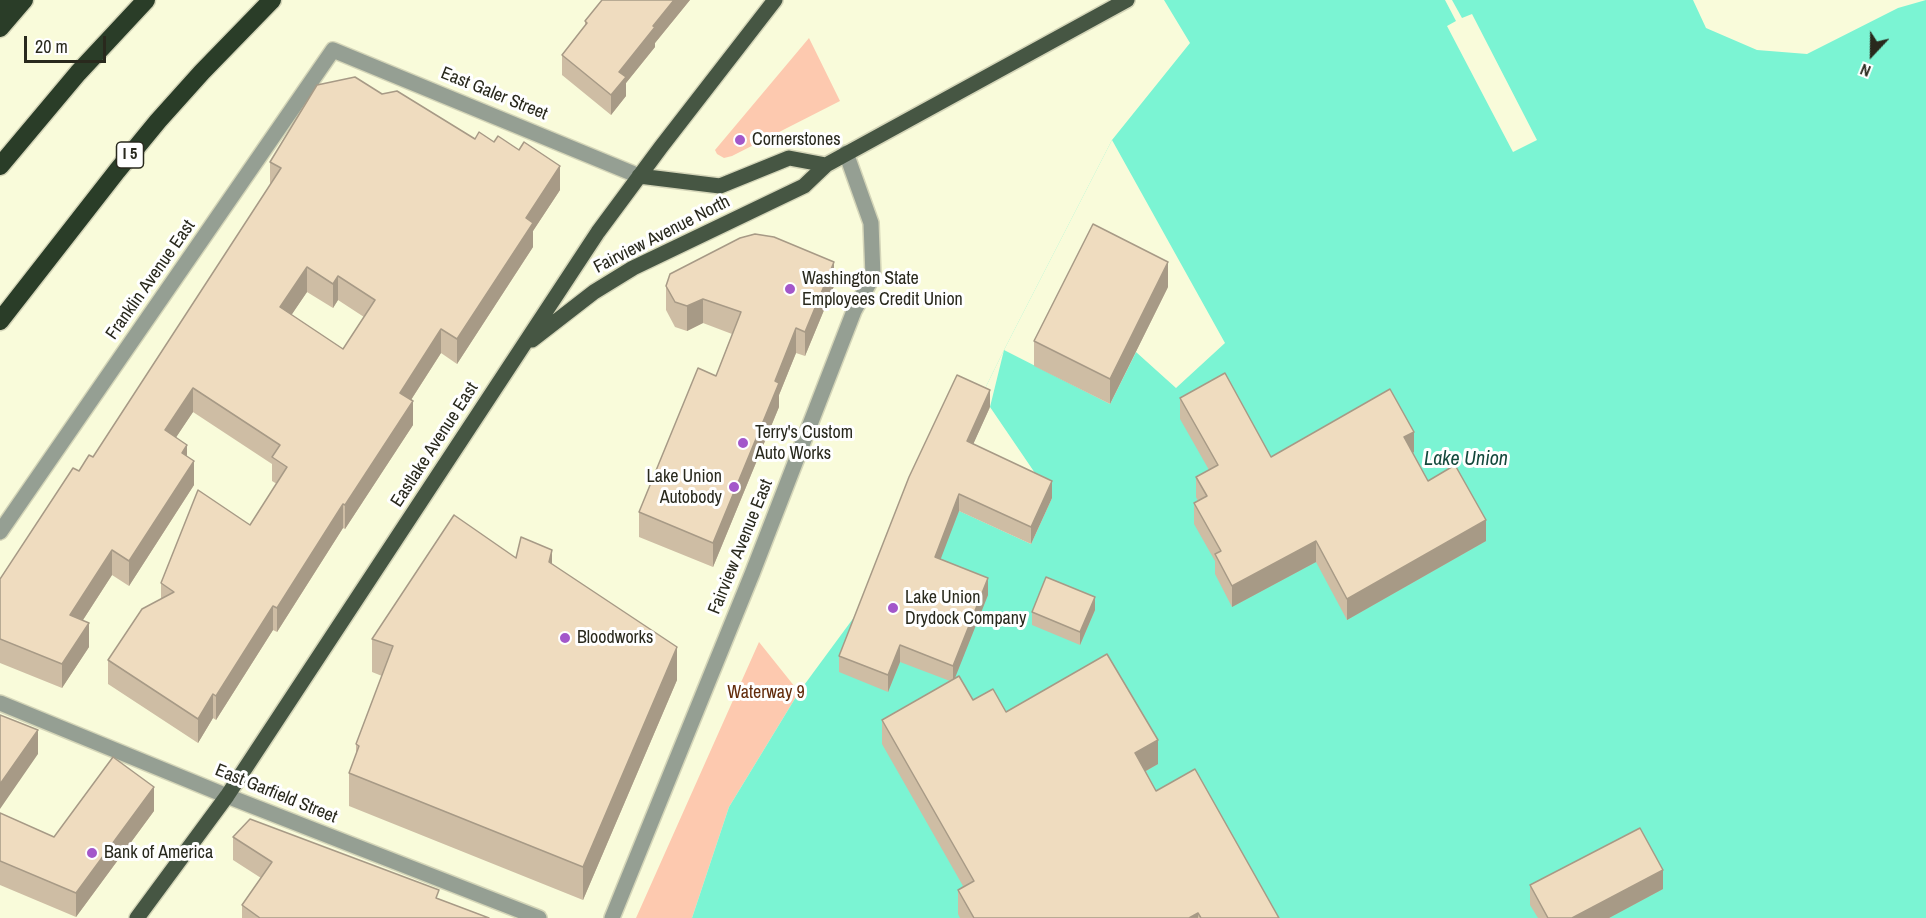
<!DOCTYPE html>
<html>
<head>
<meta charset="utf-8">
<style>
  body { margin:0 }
  #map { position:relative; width:1926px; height:918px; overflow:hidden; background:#f9fbda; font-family:"Archivo Narrow",sans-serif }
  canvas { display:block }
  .north { position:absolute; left:1842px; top:24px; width:60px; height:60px; -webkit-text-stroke:4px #fff; paint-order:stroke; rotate:202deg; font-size:16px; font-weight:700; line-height:24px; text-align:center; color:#29291d }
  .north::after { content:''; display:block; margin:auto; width:21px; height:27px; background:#29291d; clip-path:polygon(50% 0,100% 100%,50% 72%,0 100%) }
  .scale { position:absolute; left:24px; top:36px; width:82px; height:27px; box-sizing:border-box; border:3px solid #29291d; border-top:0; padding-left:8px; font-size:18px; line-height:21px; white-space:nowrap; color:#29291d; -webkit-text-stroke:4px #fff; paint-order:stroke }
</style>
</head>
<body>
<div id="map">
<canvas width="1926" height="918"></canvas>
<div class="north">N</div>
<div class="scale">20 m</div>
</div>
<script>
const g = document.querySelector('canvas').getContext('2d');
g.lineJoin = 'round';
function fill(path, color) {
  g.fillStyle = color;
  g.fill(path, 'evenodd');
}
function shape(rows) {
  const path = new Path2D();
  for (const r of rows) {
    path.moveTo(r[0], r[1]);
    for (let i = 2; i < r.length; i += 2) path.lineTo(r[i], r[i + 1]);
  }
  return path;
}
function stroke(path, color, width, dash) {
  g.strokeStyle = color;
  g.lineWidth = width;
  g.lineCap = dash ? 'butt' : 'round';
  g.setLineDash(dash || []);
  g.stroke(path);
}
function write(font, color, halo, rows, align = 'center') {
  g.font = font + ' "Archivo Narrow",sans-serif';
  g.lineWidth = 6;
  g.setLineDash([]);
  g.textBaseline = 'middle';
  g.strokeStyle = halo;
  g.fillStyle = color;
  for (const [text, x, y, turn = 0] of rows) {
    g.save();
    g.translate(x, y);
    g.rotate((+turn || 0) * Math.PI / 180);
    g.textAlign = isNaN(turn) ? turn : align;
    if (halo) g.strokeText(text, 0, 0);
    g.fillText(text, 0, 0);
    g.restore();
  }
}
const green = shape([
  [809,38,840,101,732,156,724,158,717,154,715,150],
  [759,642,799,692,729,807,692,918,636,918]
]);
const water = shape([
  [1164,0,1693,0,1706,28,1757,50,1807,54,1898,8,1926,0,1926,918,692,918,729,807,799,692,916,533,931,498,1004,350,1112,140,1190,43]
]);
const pier = shape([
  [1445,0,1452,0,1462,18,1472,14,1537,140,1513,152,1447,26,1456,21],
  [1112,140,1225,343,1176,388,1136,352,1110,404,1004,350,990,407,1052,498,1031,544,931,498,1004,350]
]);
const minor = shape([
  [0,532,333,50,639,176],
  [0,703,227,796,539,918],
  [612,918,752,574,854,311,873,276,871,223,846,153]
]);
const major = shape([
  [639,176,720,186,789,158,826,165],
  [532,340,594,292,633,268,804,186,826,165,1127,0],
  [137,918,227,796,598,232,661,147,775,0]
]);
const highway = shape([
  [0,5,6,0],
  [0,28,24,0],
  [0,166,78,73,146,0],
  [0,321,117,171,158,121,202,72,272,0]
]);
const wall = shape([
  [602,0,690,0,655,43,655,47,626,83,626,96,611,115,562,75,562,55,585,26,585,21],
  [382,94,475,139,560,190,533,231,533,247,457,364,441,353,411,400,413,425,345,529,343,528,277,632,273,630,216,720,213,718,198,743,108,684,108,660,161,599,161,583,250,525,277,484,272,481,272,464,193,412,176,437,187,457,194,485,129,586,112,575,83,620,89,647,62,688,0,663,0,579,79,471,93,457,270,185,270,162],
  [307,292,333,308,338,300,364,317,343,349,291,315],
  [666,286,834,286,805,356,796,353,779,395,779,407,713,567,639,537,639,512,716,376,732,334,703,323,687,331,675,327,666,310],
  [1168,287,1110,404,1034,366,1034,341],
  [1180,398,1271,457,1414,452,1413,453,1428,481,1486,541,1347,620,1316,562,1232,607,1215,574,1215,561,1194,524,1194,503,1198,501,1196,497,1196,477,1209,470,1180,419],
  [990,407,973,444,1052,498,1031,544,959,511,940,559,988,595,954,679,973,700,1158,764,1146,771,1156,791,1279,918,960,918,958,914,958,890,963,886,882,744,882,720,950,681,900,662,888,692,839,672,839,656],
  [516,558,552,565,677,680,583,900,349,806,349,773,356,754,356,744,382,676,372,672,372,639],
  [1095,610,1080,645,1032,625,1032,612],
  [154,811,76,917,0,885,0,813,54,837],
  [233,837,439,899,489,918,242,918,242,905,261,878,233,860],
  [1530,885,1663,889,1609,918,1538,918,1530,905]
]);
const shadedWall = shape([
  [674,0,690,0,655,43,655,47,626,83,626,96,611,115,611,95,619,72,653,26],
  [560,166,560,190,533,231,533,247,457,364,457,339,526,218],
  [834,262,834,286,805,356,805,332],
  [1168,262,1168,287,1110,404,1110,379],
  [307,267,307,292,280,332,280,307],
  [338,276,338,300,333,308,333,284],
  [703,299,703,323,687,331,687,306],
  [796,328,796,353,779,395,779,407,713,567,713,543,775,381],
  [441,329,441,353,400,417,400,393],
  [193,388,193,412,165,454,165,430],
  [990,390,990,407,967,458,967,441],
  [413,401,413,425,345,529,345,505],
  [1414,432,1414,452,1404,458,1404,437],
  [187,445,187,469,182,453],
  [194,461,194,485,129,586,129,561],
  [1052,481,1052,498,1031,544,1031,527],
  [959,494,959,511,935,574,935,557],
  [343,504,343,528,277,632,277,608],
  [1486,520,1486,541,1347,620,1347,599],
  [1316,541,1316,562,1232,607,1232,586],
  [112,550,112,575,70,640,70,615],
  [552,550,552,583,549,562],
  [988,578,988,595,953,683,953,666],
  [1095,597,1095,610,1080,645,1080,632],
  [273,606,273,630,216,720,216,696],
  [89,623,89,647,62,688,62,664],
  [900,645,900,662,888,692,888,675],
  [677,647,677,680,583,900,583,867],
  [213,694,213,718,198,743,198,719],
  [38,730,38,754,0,809,0,784],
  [1158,740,1158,764,1135,777,1135,753],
  [154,787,154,811,76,917,76,893],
  [1663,870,1663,889,1609,918,1572,918],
  [1198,913,1198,918,1189,918]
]);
const building = shape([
  [602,0,674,0,653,26,655,27,619,72,626,77,611,95,562,55,587,23,585,21,602,0],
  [355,77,382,94,397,91,475,139,479,132,494,142,498,136,519,150,524,142,560,166,526,218,533,223,457,339,441,329,400,393,413,401,345,505,343,504,277,608,273,606,216,696,213,694,198,719,108,660,142,609,174,592,161,583,198,490,250,525,287,467,272,457,280,445,193,388,165,430,187,445,182,453,194,461,129,561,112,550,70,615,89,623,62,664,0,639,0,579,73,468,79,471,89,455,93,457,281,168,270,162,317,85,355,77],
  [307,267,333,284,338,276,375,300,343,349,280,307,307,267],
  [1093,224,1168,262,1110,379,1034,341,1093,224],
  [755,234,774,237,834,262,805,332,796,328,775,381,779,383,713,543,639,512,698,368,716,376,741,312,703,299,687,306,675,302,666,286,670,274,740,238,755,234],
  [1225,373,1271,457,1390,389,1414,432,1404,437,1428,481,1455,465,1486,520,1347,599,1316,541,1232,586,1215,554,1221,551,1194,503,1207,496,1196,477,1218,465,1180,398,1225,373],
  [957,375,990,390,967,441,1052,481,1031,527,959,494,935,557,988,578,953,666,900,645,888,675,839,656,909,477,957,375],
  [454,515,516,558,521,537,552,550,549,562,677,647,583,867,349,773,359,746,356,744,393,646,372,639,454,515],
  [1046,577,1095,597,1080,632,1032,612,1046,577],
  [1107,654,1158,740,1135,753,1156,791,1195,769,1279,918,1201,918,1198,913,1189,918,974,918,958,890,974,881,882,720,959,676,973,700,993,689,1006,712,1107,654],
  [0,715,38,730,0,784,0,715],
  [113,757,154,787,76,893,0,861,0,813,54,837,113,757],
  [250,819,439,890,436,898,489,918,260,918,242,905,272,862,233,837,250,819],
  [1640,828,1663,870,1572,918,1548,918,1530,885,1640,828]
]);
const markers = [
  [740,140,6,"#a357ca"],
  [790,289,6,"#a357ca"],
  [743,443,6,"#a357ca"],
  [734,487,6,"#a357ca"],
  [893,608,6,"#a357ca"],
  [565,638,6,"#a357ca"],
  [92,853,6,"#a357ca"]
];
const shields = [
  [130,155,27]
];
const shieldNames = [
  ["I 5",130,155]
];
const streetNames = [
  ["East Galer Street",494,94,22],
  ["Fairview Avenue North",662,235,-27],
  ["Franklin Avenue East",151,280,-55],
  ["Eastlake Avenue East",435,445,-57],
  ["Fairview Avenue East",741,547,-68],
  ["East Garfield Street",276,794,22]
];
const poiNames = [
  ["Cornerstones",752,140],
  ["Washington State",802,279],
  ["Employees Credit Union",802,300],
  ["Terry's Custom",755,433],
  ["Auto Works",755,454],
  ["Lake Union",722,477,"right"],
  ["Autobody",722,498,"right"],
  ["Lake Union",905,598],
  ["Drydock Company",905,619],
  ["Bloodworks",577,638],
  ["Bank of America",104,853]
];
const parkNames = [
  ["Waterway 9",766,693]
];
const waterNames = [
  ["Lake Union",1466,460]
];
fill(green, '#fdc9af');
fill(water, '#7bf4d3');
fill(pier, '#f9fbda');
stroke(minor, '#d4d5b8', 18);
stroke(major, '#d4d5b8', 18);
stroke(highway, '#d4d5b8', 21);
stroke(minor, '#959f93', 15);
stroke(major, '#465643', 15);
stroke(highway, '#2a3d28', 18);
fill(wall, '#cebda4');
fill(shadedWall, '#a79a86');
fill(building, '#efdcbf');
stroke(building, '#a79a86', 1.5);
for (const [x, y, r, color] of markers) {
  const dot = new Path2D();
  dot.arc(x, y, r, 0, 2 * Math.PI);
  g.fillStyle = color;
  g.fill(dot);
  stroke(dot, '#fff', 2);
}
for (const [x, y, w] of shields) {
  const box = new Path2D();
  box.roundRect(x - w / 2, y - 13, w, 26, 4.5);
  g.fillStyle = '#fff';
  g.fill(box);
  stroke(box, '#29291d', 1.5);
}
write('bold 16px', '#29291d', null, shieldNames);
write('18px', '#29291d', '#fff', streetNames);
write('18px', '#29291d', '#fff', poiNames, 'left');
write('18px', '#632c0c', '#fff', parkNames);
write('italic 20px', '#13483b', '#fff', waterNames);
</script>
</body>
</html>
